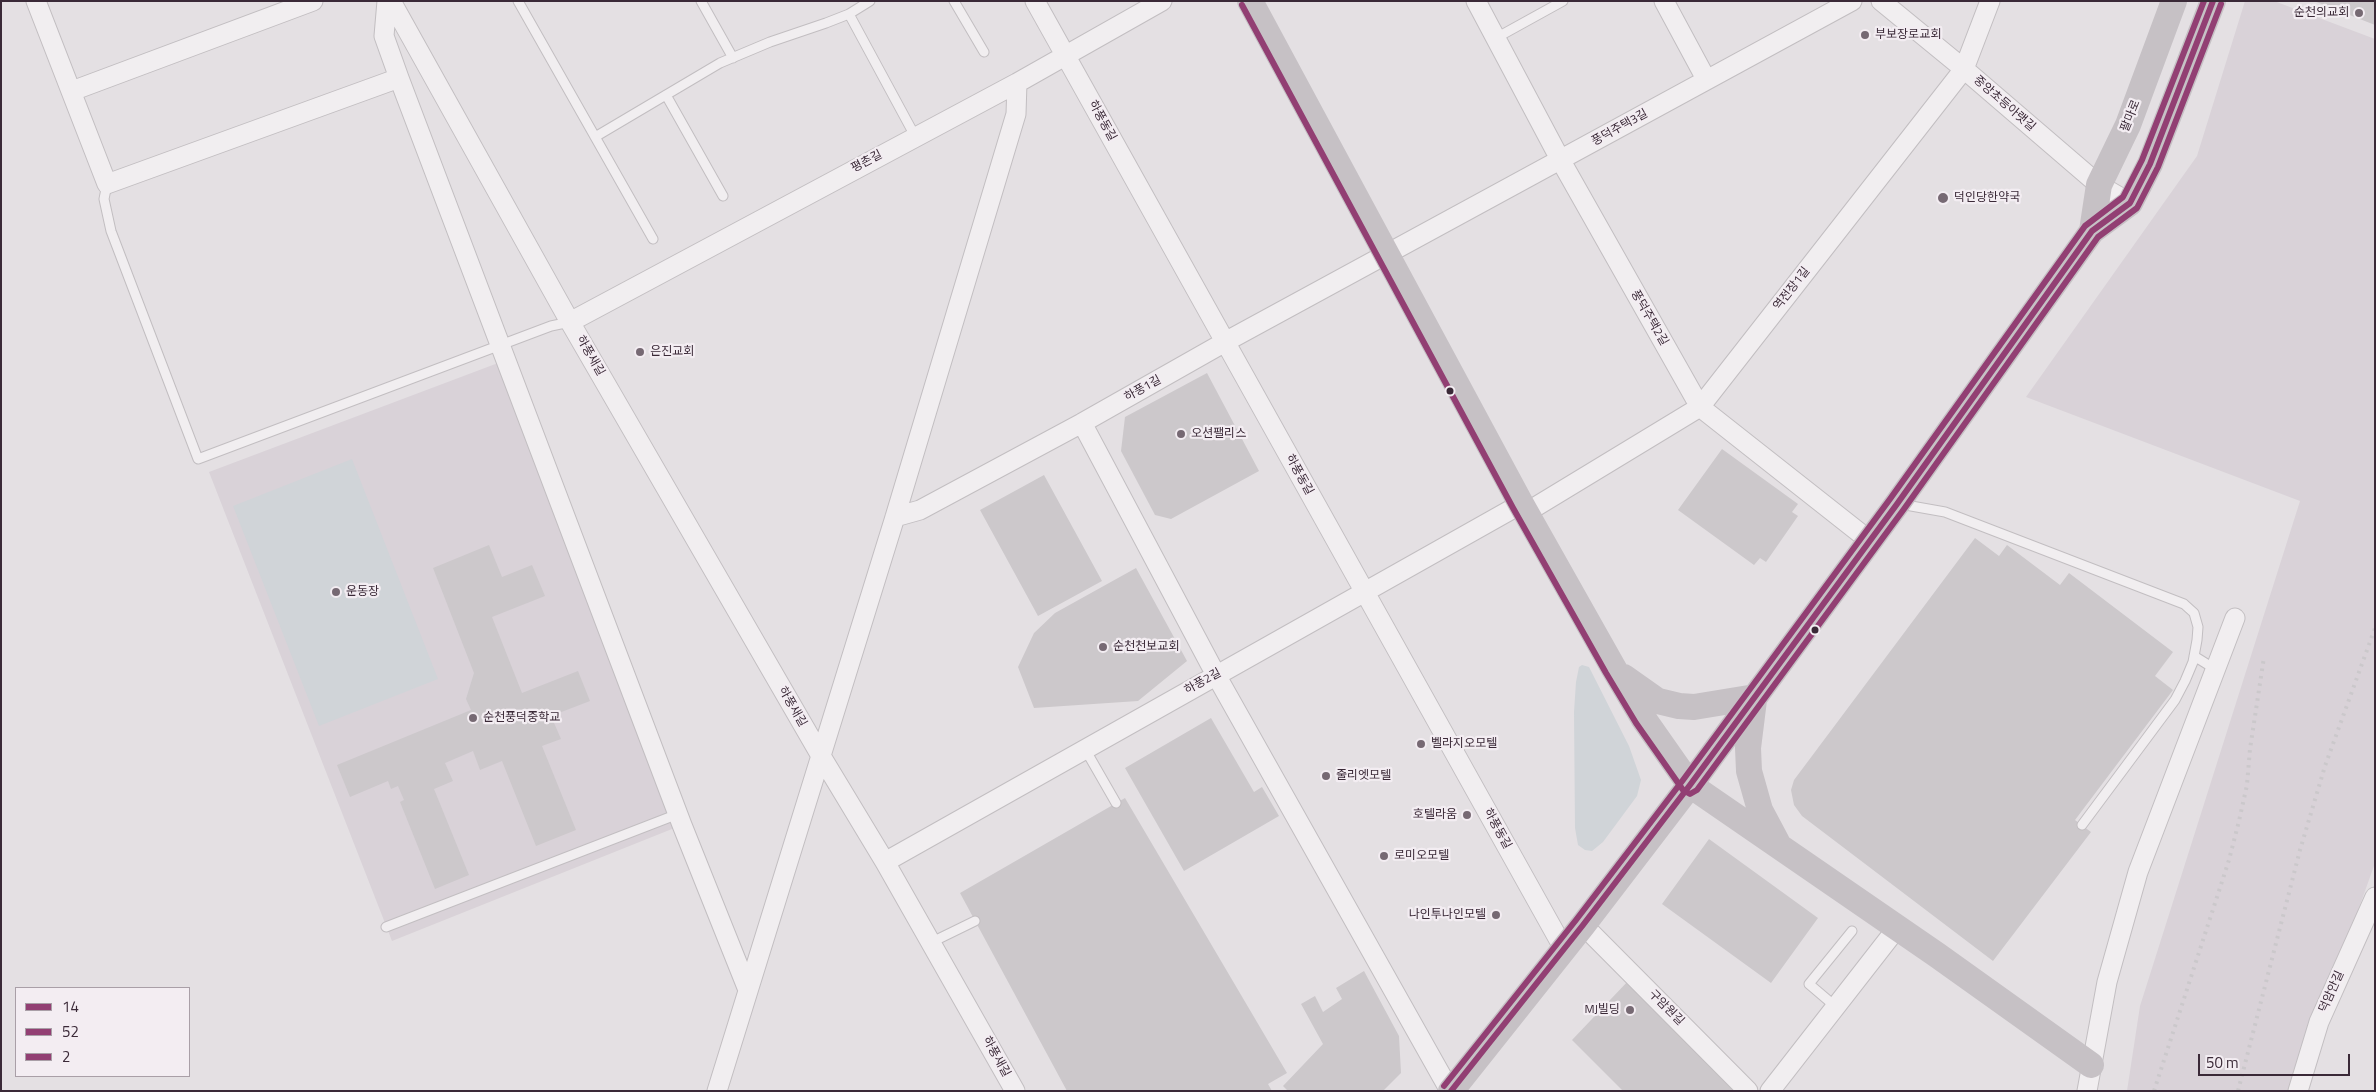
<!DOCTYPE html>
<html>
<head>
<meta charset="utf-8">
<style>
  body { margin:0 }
  #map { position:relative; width:2376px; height:1092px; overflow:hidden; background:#e4e0e3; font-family:"Titillium Web",sans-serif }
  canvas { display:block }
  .frame { position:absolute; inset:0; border:2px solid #3a2937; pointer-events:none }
  .legend { position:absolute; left:15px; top:987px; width:175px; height:90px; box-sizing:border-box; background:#f3edf2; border:1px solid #a99fa7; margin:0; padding:6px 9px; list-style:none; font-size:15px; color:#3a2937 }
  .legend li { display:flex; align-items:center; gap:10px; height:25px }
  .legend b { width:25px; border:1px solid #a99fa7 }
  .scale { position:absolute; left:2198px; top:1054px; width:152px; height:22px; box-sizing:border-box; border:2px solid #3a2937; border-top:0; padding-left:6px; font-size:15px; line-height:18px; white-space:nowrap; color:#3a2937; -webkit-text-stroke:4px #f3edf2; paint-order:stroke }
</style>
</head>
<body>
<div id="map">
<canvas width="2376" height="1092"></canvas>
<div class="frame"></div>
<ul class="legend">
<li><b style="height:6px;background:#923f73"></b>14</li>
<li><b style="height:6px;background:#923f73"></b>52</li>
<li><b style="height:6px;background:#923f73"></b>2</li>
</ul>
<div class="scale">50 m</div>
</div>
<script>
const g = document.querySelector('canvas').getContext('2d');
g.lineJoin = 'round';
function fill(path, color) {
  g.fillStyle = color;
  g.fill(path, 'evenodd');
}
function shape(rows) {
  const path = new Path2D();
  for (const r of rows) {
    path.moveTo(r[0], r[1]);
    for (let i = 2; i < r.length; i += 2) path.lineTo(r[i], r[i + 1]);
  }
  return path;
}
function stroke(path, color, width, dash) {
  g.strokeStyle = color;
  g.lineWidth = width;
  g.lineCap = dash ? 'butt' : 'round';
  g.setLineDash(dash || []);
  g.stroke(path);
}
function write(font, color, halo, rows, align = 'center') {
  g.font = font + ' "Titillium Web","Noto Sans KR",sans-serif';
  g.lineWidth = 4.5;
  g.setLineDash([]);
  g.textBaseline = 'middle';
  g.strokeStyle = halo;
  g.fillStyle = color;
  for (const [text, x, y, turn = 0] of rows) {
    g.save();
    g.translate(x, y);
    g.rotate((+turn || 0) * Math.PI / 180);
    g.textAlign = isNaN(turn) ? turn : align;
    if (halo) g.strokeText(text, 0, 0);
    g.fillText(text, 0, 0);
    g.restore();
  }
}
const built = shape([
  [2245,1,2274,1,2375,39,2375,863,2325,1003,2298,1091,2127,1091,2140,1006,2300,501,2026,397,2197,156],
  [506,360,682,825,392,941,209,472]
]);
const green = shape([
  [352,459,438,679,319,726,233,506],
  [1582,665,1589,667,1629,746,1641,780,1637,796,1603,842,1592,851,1585,850,1578,845,1575,828,1574,712,1576,682,1579,667]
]);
const building = shape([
  [2314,1,2375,1,2375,25],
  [1207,373,1259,471,1171,519,1155,515,1121,451,1125,417],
  [1722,449,1798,504,1792,512,1798,516,1766,562,1760,558,1754,565,1678,510],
  [1044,475,1102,581,1038,616,980,510],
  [1975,538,1999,556,2007,545,2060,585,2069,573,2173,652,2155,676,2173,690,2075,820,2091,832,1993,961,1802,816,1794,805,1791,790,1794,780],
  [489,545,502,577,532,565,545,596,492,617,522,693,578,671,590,701,551,716,561,739,542,746,576,830,536,846,502,761,480,770,473,751,445,763,453,781,434,789,469,875,435,889,400,802,404,800,398,786,391,789,388,781,350,797,337,765,471,710,466,699,474,673,433,568],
  [1136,568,1187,661,1138,701,1034,708,1018,667,1034,633,1055,613],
  [1211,718,1254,792,1262,787,1279,816,1184,871,1125,768],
  [1125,798,1287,1073,1268,1084,1272,1091,1067,1091,960,893],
  [1709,839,1818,918,1771,983,1662,904],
  [1364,971,1399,1036,1401,1073,1383,1091,1288,1091,1283,1086,1323,1044,1301,1004,1315,996,1323,1012,1342,999,1336,988],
  [1629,980,1742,1091,1623,1091,1572,1040]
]);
const lane = shape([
  [518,1,653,239],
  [701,1,733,58],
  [954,1,984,52],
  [849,14,915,136],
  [1496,38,1563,1],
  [666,95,723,196],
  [595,137,720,63,770,42,826,23,849,14,870,1],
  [107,184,104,199,111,231,198,459,551,326,570,322],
  [1900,504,1945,512,2184,604,2194,613,2198,627,2197,640,2193,662,2185,681,2175,700,2082,825],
  [2194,656,2215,669],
  [1085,749,1116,803],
  [386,927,678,814],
  [932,942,975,921],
  [1836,1007,1809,984,1852,931]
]);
const street = shape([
  [36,1,107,184,399,78],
  [387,1,384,36,399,78,682,825,748,990],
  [391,1,570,322,821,756,885,862,1015,1091],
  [1035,1,1564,949],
  [1476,1,1561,161,1700,407,1870,541],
  [1664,1,1706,79],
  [1881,1,1964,69,2099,185,2130,203],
  [72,91,313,1],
  [570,322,1017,83,1162,1],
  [1082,423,1216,675,1450,1091],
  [1527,512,1700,407,1964,69,1990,1],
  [895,517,920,510,1082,423,1225,342,1852,1],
  [885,862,1521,504],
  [1583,925,1748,1091],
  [717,1091,895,517,1016,114,1017,83],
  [1770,1091,1897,928],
  [2087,1091,2107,982,2138,872,2235,618],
  [2298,1091,2319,1022,2375,897]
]);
const secondary = shape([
  [1250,1,1521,504,1614,669,1643,718,1690,785,1937,955,2091,1065],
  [2092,231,2099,185,2128,125,2174,1],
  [1624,677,1658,701,1679,706,1694,707,1755,697],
  [1754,700,1748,748,1749,771,1760,810,1777,842],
  [1451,1091,1583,925,1690,785,1897,504,2092,231,2130,203,2150,164,2213,1]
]);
const rail = shape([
  [2154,1091,2229,860,2239,821,2247,785,2250,749,2264,657],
  [2238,1091,2300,850,2325,766,2375,628]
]);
const bus1 = shape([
  [1451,1091,1583,925,1690,785,1897,504,2092,231,2130,203,2150,164,2213,1]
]);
const bus2 = shape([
  [1242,5,1513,508,1606,673,1636,723,1683,790,1690,794,1697,790,1904,509,2098,237,2137,208,2158,167,2221,4]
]);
const bus3 = shape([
  [1444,1086,1576,920,1683,780,1890,499,2085,226,2123,197,2142,160,2204,1]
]);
const markers = [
  [2359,13,5,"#766973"],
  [1865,35,5,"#766973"],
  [1943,198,6,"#766973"],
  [640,352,5,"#766973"],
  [1450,391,4.5,"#3a2937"],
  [1181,434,5,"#766973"],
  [336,592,5,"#766973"],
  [1815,630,4.5,"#3a2937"],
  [1103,647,5,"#766973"],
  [473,718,5,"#766973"],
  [1421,744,5,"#766973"],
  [1326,776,5,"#766973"],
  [1467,815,5,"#766973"],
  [1384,856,5,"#766973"],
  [1496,915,5,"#766973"],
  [1630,1010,5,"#766973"]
];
const poiNames = [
  ["순천의교회",2349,13,"right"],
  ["부보장로교회",1875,35],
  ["덕인당한약국",1954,198],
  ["은진교회",650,352],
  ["오션팰리스",1191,434],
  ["운동장",346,592],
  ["순천천보교회",1113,647],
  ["순천풍덕중학교",483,718],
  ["벨라지오모텔",1431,744],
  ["줄리엣모텔",1336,776],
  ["호텔라움",1457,815,"right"],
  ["로미오모텔",1394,856],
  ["나인투나인모텔",1486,915,"right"],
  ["MJ빌딩",1620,1010,"right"]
];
const streetNames = [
  ["중앙초등아랫길",2004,104,41],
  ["팔마로",2131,116,-68],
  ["하풍동길",1102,121,61],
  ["풍덕주택3길",1620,128,-29],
  ["평촌길",867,162,-28],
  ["역전장1길",1792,289,-52],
  ["풍덕주택2길",1649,318,60],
  ["하풍새길",590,356,60],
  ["하풍1길",1143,389,-29],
  ["하풍동길",1299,475,61],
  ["하풍2길",1203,682,-29],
  ["하풍새길",792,707,60],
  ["하풍동길",1497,829,61],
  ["덕암안길",2332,992,-66],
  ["구암원길",1666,1008,45],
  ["하풍새길",996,1057,61]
];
fill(built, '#d9d2d8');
fill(green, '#d0d4d8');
fill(building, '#ccc8cb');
stroke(lane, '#c2bec1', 11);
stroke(street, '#c2bec1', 21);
stroke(lane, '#f1eef0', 9);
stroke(street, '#f1eef0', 19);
stroke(secondary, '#c6c1c5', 26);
stroke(rail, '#cbc8cb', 4, [2.5, 5]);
stroke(bus1, '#923f73', 6);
stroke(bus2, '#923f73', 6);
stroke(bus3, '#923f73', 6);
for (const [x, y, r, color] of markers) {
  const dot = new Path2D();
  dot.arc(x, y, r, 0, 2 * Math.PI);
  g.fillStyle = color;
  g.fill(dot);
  stroke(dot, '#f3edf2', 2);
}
write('12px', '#3a2937', '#f3edf2', poiNames, 'left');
write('12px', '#3a2937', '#f3edf2', streetNames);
</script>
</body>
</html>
